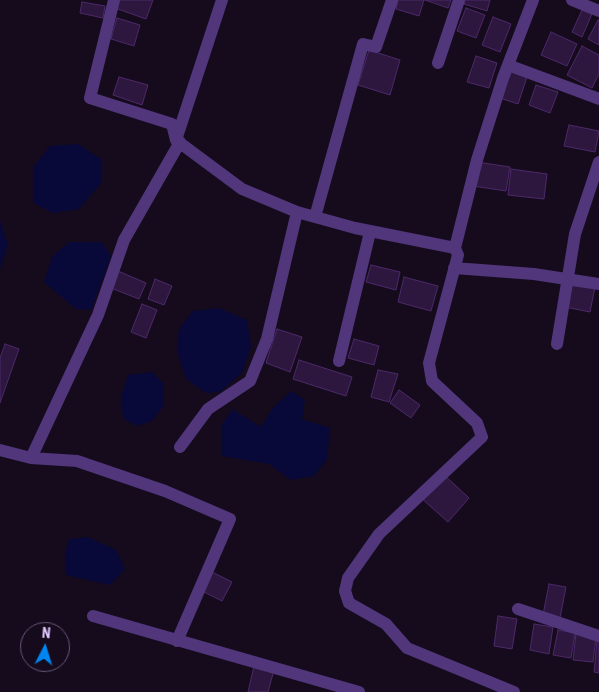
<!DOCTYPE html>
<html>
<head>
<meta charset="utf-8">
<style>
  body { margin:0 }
  #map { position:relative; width:599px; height:692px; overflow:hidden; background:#150b1d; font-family:"Roboto Condensed",sans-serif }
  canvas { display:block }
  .north { position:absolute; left:20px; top:622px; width:50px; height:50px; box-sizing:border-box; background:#150b1d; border:1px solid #675677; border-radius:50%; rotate:5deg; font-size:14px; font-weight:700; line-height:20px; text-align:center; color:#e1c7ff }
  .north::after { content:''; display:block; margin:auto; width:18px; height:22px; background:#0086f2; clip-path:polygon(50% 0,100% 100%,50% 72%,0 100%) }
</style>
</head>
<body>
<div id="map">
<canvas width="599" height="692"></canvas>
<div class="north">N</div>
</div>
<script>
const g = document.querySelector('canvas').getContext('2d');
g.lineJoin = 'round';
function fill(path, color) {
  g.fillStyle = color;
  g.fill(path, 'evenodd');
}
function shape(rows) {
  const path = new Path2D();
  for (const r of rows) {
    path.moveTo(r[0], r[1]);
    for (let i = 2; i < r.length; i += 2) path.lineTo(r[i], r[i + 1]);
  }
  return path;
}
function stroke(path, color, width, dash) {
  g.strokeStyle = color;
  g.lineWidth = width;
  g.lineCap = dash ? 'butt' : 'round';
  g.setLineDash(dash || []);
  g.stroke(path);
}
const water = shape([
  [78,144,101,159,101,183,79,209,53,213,33,203,34,166,50,146],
  [0,221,8,244,0,269],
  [69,242,102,242,111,256,91,310,76,309,44,282,52,257],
  [219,308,247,320,251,346,242,373,220,392,206,393,186,379,177,351,179,329,193,311],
  [152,372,164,384,164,405,152,421,136,426,123,418,121,397,128,375],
  [291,391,305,400,302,419,330,428,327,459,314,476,291,480,269,464,222,456,221,426,232,409,261,427,272,409],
  [88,537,116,550,125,569,110,585,66,575,65,554,69,539]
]);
const building = shape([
  [117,0,153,0,146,19,115,8,117,0],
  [398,0,424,0,419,16,396,9,398,0],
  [425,0,451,0,448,8,425,0],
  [465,0,490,0,487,11,464,4,465,0],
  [82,2,105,6,103,18,80,13,82,2],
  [466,8,485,15,476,38,457,31,466,8],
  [582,10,592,14,582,37,572,32,582,10],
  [493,17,511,24,500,52,482,45,493,17],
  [117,18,140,25,134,46,111,39,117,18],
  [598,20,599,21,599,45,588,39,598,20],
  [551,32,577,44,567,66,541,55,551,32],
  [582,46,599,55,599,74,592,88,567,75,582,46],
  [369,50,400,60,390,95,358,85,369,50],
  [476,56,497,63,489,88,467,82,476,56],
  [508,71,527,77,518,104,500,98,508,71],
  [119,77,148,85,142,105,113,95,119,77],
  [536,85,558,92,550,113,529,105,536,85],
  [569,125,599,131,595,152,564,146,569,125],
  [477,162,510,167,506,191,473,186,477,162],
  [511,169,547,174,544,199,508,195,511,169],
  [371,265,400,272,396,290,366,282,371,265],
  [118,271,146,283,139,299,111,288,118,271],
  [404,277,438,286,431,311,398,302,404,277],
  [155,279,172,286,164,305,148,299,155,279],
  [570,282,595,287,590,312,565,307,570,282],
  [142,304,157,310,146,338,131,332,142,304],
  [277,329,302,337,290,372,266,363,277,329],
  [354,339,379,346,374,365,348,358,354,339],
  [5,344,19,349,0,403,0,358,5,344],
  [299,360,352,377,346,396,293,379,299,360],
  [378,370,398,374,389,402,371,397,378,370],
  [399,390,420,405,411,418,390,403,399,390],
  [443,474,469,498,448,522,421,498,443,474],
  [210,571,232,582,222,601,200,590,210,571],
  [549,584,566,587,560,618,543,615,549,584],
  [498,616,517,619,512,649,494,646,498,616],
  [534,624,553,627,549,654,530,650,534,624],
  [558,630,575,633,571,658,553,655,558,630],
  [576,634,596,637,593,662,573,660,576,634],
  [597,641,599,641,599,673,594,672,597,641],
  [254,666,274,670,268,692,248,692,254,666]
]);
const street = shape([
  [114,0,90,98,172,124,176,140,242,189,297,212,355,228,455,248],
  [572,0,599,11],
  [438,63,459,0],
  [508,65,599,99],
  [176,140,222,0],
  [315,217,363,44,376,47,392,0],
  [454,268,534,274,599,284],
  [557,344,575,234,599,162],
  [339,361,370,232],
  [180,447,208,409,250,381,267,339,297,212],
  [0,450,31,458,98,315,124,240,180,142],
  [31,458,77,461,165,491,230,519,177,641],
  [518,609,599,636],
  [93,616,359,692],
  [514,692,407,648,386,624,349,603,345,591,348,578,379,534,482,437,477,423,432,381,429,363,458,255,455,248,477,160,503,78,533,0]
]);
fill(water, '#080939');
fill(building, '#2d173e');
stroke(building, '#4d296a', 1);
stroke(street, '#51367c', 12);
</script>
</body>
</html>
